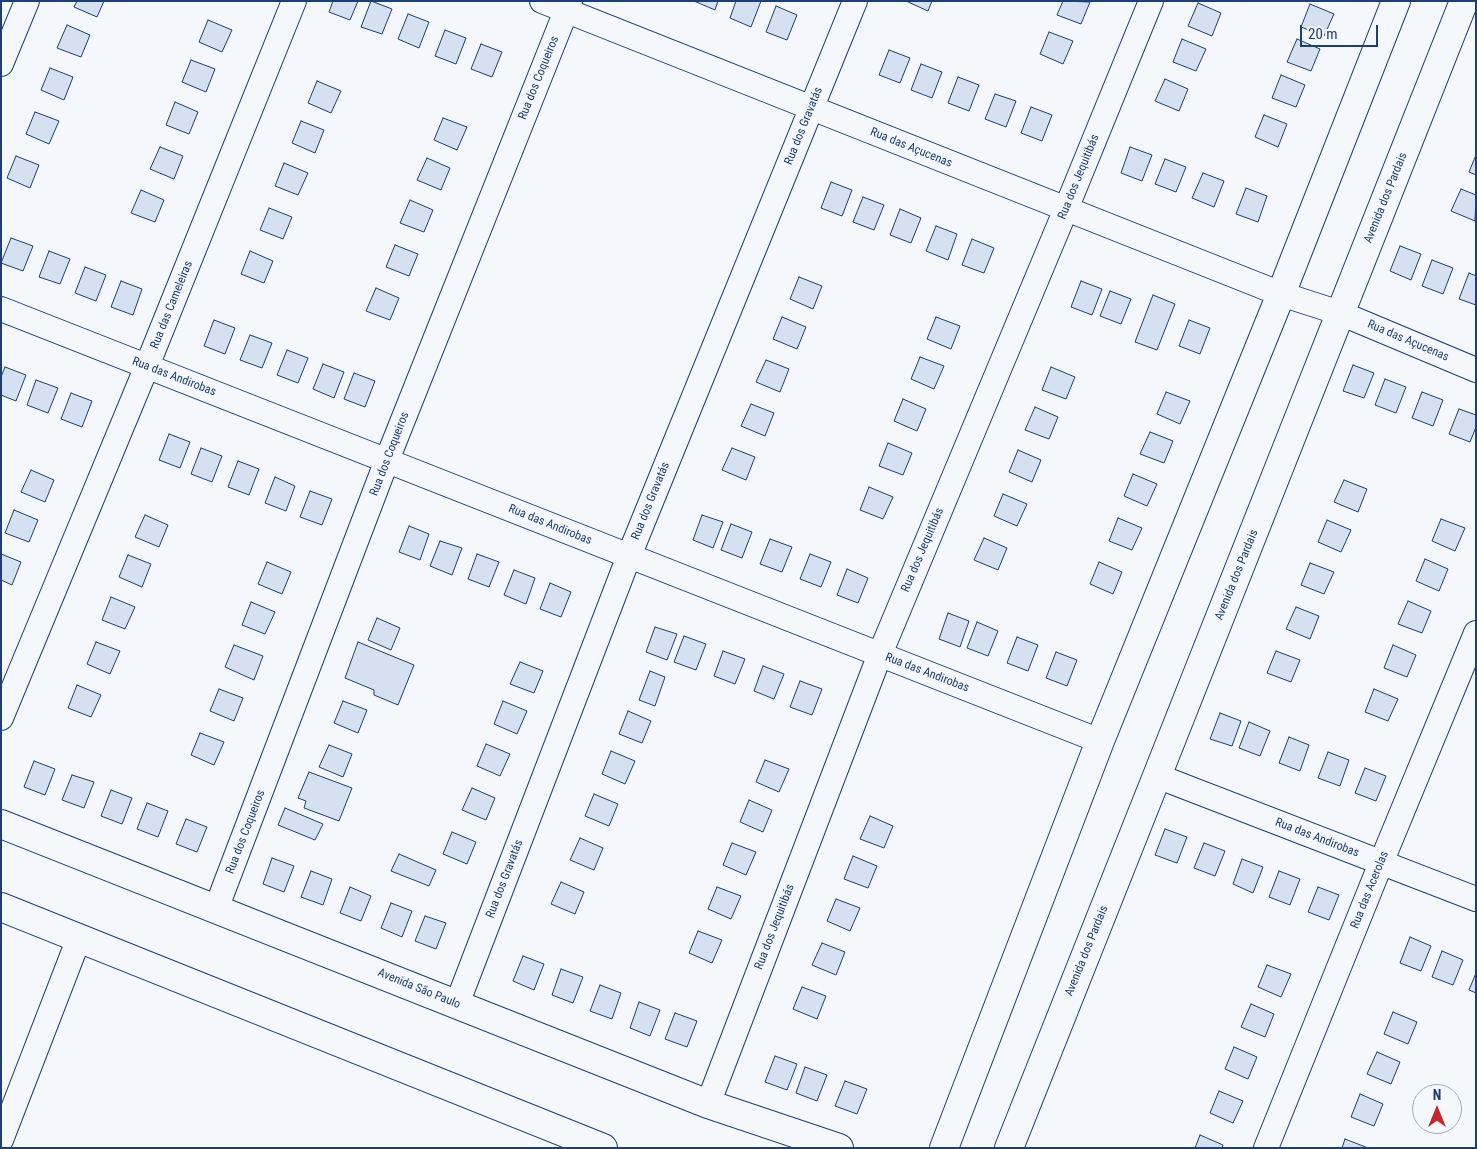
<!DOCTYPE html>
<html>
<head>
<meta charset="utf-8">
<style>
  body { margin:0 }
  #map { position:relative; width:1477px; height:1149px; overflow:hidden; background:#f4f7fb; font-family:"Roboto Condensed",sans-serif }
  canvas { display:block }
  .frame { position:absolute; inset:0; border:2px solid #1d3f73; pointer-events:none }
  .north { position:absolute; left:1412px; top:1084px; width:50px; height:50px; box-sizing:border-box; background:#f4f7fb; border:1px solid #9eadc5; border-radius:50%; rotate:0deg; font-size:14px; font-weight:700; line-height:20px; text-align:center; color:#1d3f73 }
  .north::after { content:''; display:block; margin:auto; width:18px; height:22px; background:#c62828; clip-path:polygon(50% 0,100% 100%,50% 72%,0 100%) }
  .scale { position:absolute; left:1300px; top:25px; width:78px; height:22px; box-sizing:border-box; border:2px solid #1d3f73; border-top:0; padding-left:6px; font-size:15px; line-height:18px; white-space:nowrap; color:#1d3f73; -webkit-text-stroke:4px #f4f7fb; paint-order:stroke }
</style>
</head>
<body>
<div id="map">
<canvas width="1477" height="1149"></canvas>
<div class="frame"></div>
<div class="north">N</div>
<div class="scale">20 m</div>
</div>
<script>
const g = document.querySelector('canvas').getContext('2d');
g.lineJoin = 'round';
function fill(path, color) {
  g.fillStyle = color;
  g.fill(path, 'evenodd');
}
function shape(rows) {
  const path = new Path2D();
  for (const r of rows) {
    path.moveTo(r[0], r[1]);
    for (let i = 2; i < r.length; i += 2) path.lineTo(r[i], r[i + 1]);
  }
  return path;
}
function stroke(path, color, width, dash) {
  g.strokeStyle = color;
  g.lineWidth = width;
  g.lineCap = dash ? 'butt' : 'round';
  g.setLineDash(dash || []);
  g.stroke(path);
}
function write(font, color, halo, rows, align = 'center') {
  g.font = font + ' "Roboto Condensed",sans-serif';
  g.lineWidth = 4;
  g.setLineDash([]);
  g.textBaseline = 'middle';
  g.strokeStyle = halo;
  g.fillStyle = color;
  for (const [text, x, y, turn = 0] of rows) {
    g.save();
    g.translate(x, y);
    g.rotate((+turn || 0) * Math.PI / 180);
    g.textAlign = isNaN(turn) ? turn : align;
    if (halo) g.strokeText(text, 0, 0);
    g.fillText(text, 0, 0);
    g.restore();
  }
}
const building = shape([
  [77,1,104,1,97,17,74,7,77,1],
  [333,1,358,1,350,20,329,12,333,1],
  [371,1,392,9,382,34,361,27,371,1],
  [694,1,718,1,715,10,694,1],
  [736,1,761,1,751,27,730,18,736,1],
  [906,1,932,1,928,11,906,1],
  [1063,1,1090,2,1081,24,1057,15,1063,1],
  [1198,3,1221,13,1212,36,1188,26,1198,3],
  [1310,4,1334,14,1324,36,1301,27,1310,4],
  [776,6,797,15,787,40,766,32,776,6],
  [408,14,429,22,419,48,398,39,408,14],
  [208,20,232,30,222,52,199,42,208,20],
  [67,25,90,35,81,57,57,48,67,25],
  [445,30,466,38,456,64,435,56,445,30],
  [1049,32,1073,41,1063,64,1040,54,1049,32],
  [1182,39,1206,49,1196,71,1173,62,1182,39],
  [1297,39,1320,49,1311,71,1287,62,1297,39],
  [481,44,502,52,492,77,471,69,481,44],
  [889,50,910,58,900,83,879,75,889,50],
  [191,60,215,69,206,92,182,82,191,60],
  [921,64,942,72,932,98,911,90,921,64],
  [50,68,73,77,64,100,41,90,50,68],
  [1281,75,1305,85,1296,107,1272,98,1281,75],
  [958,77,979,85,969,111,948,103,958,77],
  [1165,79,1188,89,1179,111,1155,101,1165,79],
  [317,81,341,91,331,113,308,103,317,81],
  [995,94,1016,101,1006,127,985,119,995,94],
  [175,102,198,112,189,134,166,125,175,102],
  [1031,107,1052,115,1042,141,1021,133,1031,107],
  [35,112,59,121,49,144,26,134,35,112],
  [1264,115,1287,124,1278,147,1255,137,1264,115],
  [443,118,467,127,457,150,434,140,443,118],
  [301,121,324,130,315,153,292,143,301,121],
  [160,147,183,156,174,179,150,169,160,147],
  [1130,147,1152,155,1142,181,1121,173,1130,147],
  [1476,155,1476,175,1469,172,1476,155],
  [16,156,39,165,30,188,7,178,16,156],
  [427,158,450,168,441,190,417,180,427,158],
  [1165,159,1186,167,1176,192,1155,184,1165,159],
  [284,163,308,173,298,195,275,186,284,163],
  [1203,173,1224,181,1214,207,1192,198,1203,173],
  [831,182,852,190,842,216,821,208,831,182],
  [1246,188,1267,196,1258,222,1236,214,1246,188],
  [1461,189,1476,195,1475,221,1451,211,1461,189],
  [141,190,164,200,155,222,131,213,141,190],
  [863,197,884,205,874,230,853,222,863,197],
  [410,200,433,210,424,232,400,223,410,200],
  [269,208,292,217,283,239,260,230,269,208],
  [900,209,921,218,911,243,890,235,900,209],
  [936,226,957,234,948,260,926,251,936,226],
  [11,238,33,246,23,271,1,263,11,238],
  [972,239,994,248,984,273,962,265,972,239],
  [395,245,418,254,409,276,386,267,395,245],
  [1400,246,1421,254,1411,280,1390,271,1400,246],
  [49,251,70,259,60,284,39,277,49,251],
  [250,251,273,261,264,283,241,274,250,251],
  [1432,260,1453,268,1443,294,1422,286,1432,260],
  [85,267,106,275,96,301,75,293,85,267],
  [1469,273,1476,276,1476,305,1459,299,1469,273],
  [799,277,822,286,813,309,790,299,799,277],
  [121,281,142,289,133,315,111,307,121,281],
  [1081,281,1102,289,1092,315,1071,307,1081,281],
  [376,288,399,298,390,320,366,311,376,288],
  [1110,291,1131,299,1121,324,1100,316,1110,291],
  [1153,295,1175,304,1157,350,1135,342,1153,295],
  [782,317,806,327,797,349,773,339,782,317],
  [936,317,960,326,951,349,927,339,936,317],
  [214,320,235,328,225,354,204,346,214,320],
  [1189,320,1210,328,1200,354,1179,346,1189,320],
  [250,335,272,343,262,368,240,360,250,335],
  [287,350,308,358,298,383,277,375,287,350],
  [920,357,944,366,934,389,911,379,920,357],
  [766,360,789,369,780,392,756,382,766,360],
  [323,364,344,372,334,398,313,389,323,364],
  [1353,365,1374,373,1364,398,1343,391,1353,365],
  [5,367,26,375,16,401,1,395,1,377,5,367],
  [1051,367,1075,377,1066,399,1042,390,1051,367],
  [354,373,375,381,365,407,344,399,354,373],
  [1385,379,1406,387,1396,413,1375,405,1385,379],
  [36,380,58,388,48,413,27,405,36,380],
  [1166,392,1190,401,1180,424,1157,414,1166,392],
  [1422,392,1443,400,1433,426,1412,418,1422,392],
  [71,393,92,401,82,427,61,419,71,393],
  [903,399,926,409,917,431,894,421,903,399],
  [751,404,774,413,765,436,741,426,751,404],
  [1035,407,1058,417,1049,439,1025,430,1035,407],
  [1459,409,1476,415,1476,427,1470,442,1449,434,1459,409],
  [1150,432,1173,441,1164,463,1140,454,1150,432],
  [169,434,190,442,180,468,159,460,169,434],
  [888,443,912,453,903,475,879,466,888,443],
  [201,448,222,456,212,482,191,474,201,448],
  [732,448,755,457,746,480,722,470,732,448],
  [1018,450,1041,460,1032,482,1009,472,1018,450],
  [238,461,259,469,249,495,228,487,238,461],
  [31,470,54,480,45,502,21,492,31,470],
  [1133,474,1157,484,1147,506,1124,496,1133,474],
  [275,477,295,486,286,511,265,503,275,477],
  [1344,480,1367,489,1358,512,1334,502,1344,480],
  [869,487,893,497,883,519,860,510,869,487],
  [310,491,332,499,322,525,300,517,310,491],
  [1003,494,1027,504,1017,526,994,516,1003,494],
  [14,510,38,520,29,542,5,533,14,510],
  [145,515,168,525,159,547,135,537,145,515],
  [702,515,723,522,713,548,693,540,702,515],
  [1118,518,1142,528,1132,550,1109,541,1118,518],
  [1441,519,1465,528,1455,551,1432,541,1441,519],
  [1327,520,1351,530,1341,552,1318,542,1327,520],
  [731,524,752,532,742,558,721,550,731,524],
  [409,526,429,534,420,560,399,552,409,526],
  [984,538,1007,548,998,570,974,560,984,538],
  [770,539,792,547,782,572,760,564,770,539],
  [440,541,462,548,452,575,430,566,440,541],
  [1,554,21,562,12,585,1,580,1,554],
  [477,554,499,562,489,587,468,579,477,554],
  [810,554,831,562,821,587,800,579,810,554],
  [128,555,151,564,142,587,119,577,128,555],
  [1425,559,1448,569,1439,591,1416,581,1425,559],
  [267,562,291,572,282,594,258,584,267,562],
  [1099,562,1122,572,1113,594,1090,584,1099,562],
  [1310,563,1334,572,1324,594,1301,585,1310,563],
  [847,569,868,578,858,603,837,595,847,569],
  [514,570,535,578,526,604,504,595,514,570],
  [550,583,571,592,561,617,540,609,550,583],
  [111,597,135,607,125,629,102,620,111,597],
  [1408,601,1431,611,1422,633,1398,624,1408,601],
  [251,602,275,612,265,634,242,625,251,602],
  [1296,607,1319,616,1310,639,1286,629,1296,607],
  [948,613,969,621,960,647,939,639,948,613],
  [377,618,400,628,391,650,368,640,377,618],
  [977,622,998,631,988,656,967,648,977,622],
  [655,627,677,634,667,660,646,652,655,627],
  [684,636,706,644,696,670,674,662,684,636],
  [1017,637,1038,645,1028,671,1007,663,1017,637],
  [96,642,120,651,110,674,87,664,96,642],
  [358,642,414,665,398,705,374,695,374,690,345,678,358,642],
  [234,645,263,656,254,680,225,667,234,645],
  [1393,645,1416,655,1407,677,1384,668,1393,645],
  [723,651,745,659,735,684,714,676,723,651],
  [1276,651,1300,660,1291,682,1267,673,1276,651],
  [1056,652,1077,660,1067,686,1046,678,1056,652],
  [520,662,543,671,534,693,510,684,520,662],
  [763,666,784,674,774,699,754,691,763,666],
  [650,671,665,677,655,706,639,700,650,671],
  [800,681,822,689,812,715,790,707,800,681],
  [77,685,101,695,91,717,68,708,77,685],
  [219,689,243,698,234,721,210,711,219,689],
  [1374,689,1398,699,1388,721,1365,712,1374,689],
  [343,701,367,710,358,733,334,723,343,701],
  [503,701,527,711,517,734,494,724,503,701],
  [628,711,651,721,642,743,619,734,628,711],
  [1220,713,1241,721,1232,746,1210,739,1220,713],
  [1249,722,1270,731,1260,756,1239,748,1249,722],
  [200,733,224,742,214,765,191,755,200,733],
  [1289,737,1309,745,1300,771,1279,763,1289,737],
  [486,744,510,754,500,776,477,766,486,744],
  [329,745,352,754,343,777,319,767,329,745],
  [611,751,635,761,625,784,602,774,611,751],
  [1328,752,1349,760,1340,786,1318,778,1328,752],
  [765,760,789,769,779,792,756,782,765,760],
  [34,761,55,769,45,795,24,787,34,761],
  [1365,768,1386,776,1376,801,1355,793,1365,768],
  [309,772,352,788,339,821,304,808,306,801,298,798,309,772],
  [72,775,94,782,84,808,62,800,72,775],
  [472,788,495,798,486,820,462,810,472,788],
  [111,790,132,798,122,824,101,816,111,790],
  [594,794,618,804,609,826,585,816,594,794],
  [749,800,772,810,763,832,740,822,749,800],
  [147,803,168,811,158,837,137,829,147,803],
  [285,808,323,824,315,840,278,825,285,808],
  [870,816,893,826,884,848,860,839,870,816],
  [186,819,207,827,197,852,176,844,186,819],
  [1165,829,1187,837,1177,863,1155,855,1165,829],
  [452,832,476,842,467,864,443,854,452,832],
  [580,838,603,848,594,870,570,860,580,838],
  [732,843,756,852,746,875,723,865,732,843],
  [1204,843,1225,851,1215,876,1194,868,1204,843],
  [399,854,436,870,429,886,391,871,399,854],
  [853,856,877,866,868,888,844,879,853,856],
  [272,858,294,866,284,892,263,884,272,858],
  [1242,859,1263,867,1253,893,1233,884,1242,859],
  [311,871,332,879,323,905,301,897,311,871],
  [1279,871,1300,879,1290,905,1269,897,1279,871],
  [561,882,584,892,575,914,551,904,561,882],
  [350,887,371,896,361,921,340,913,350,887],
  [717,887,741,896,731,919,708,909,717,887],
  [1318,887,1339,895,1329,920,1308,912,1318,887],
  [836,899,860,908,850,931,827,921,836,899],
  [391,903,412,911,402,937,381,928,391,903],
  [425,916,446,923,436,949,415,941,425,916],
  [698,931,722,940,712,963,689,953,698,931],
  [1410,937,1431,946,1421,971,1400,963,1410,937],
  [822,943,845,952,836,975,812,965,822,943],
  [1442,951,1463,960,1453,985,1432,977,1442,951],
  [523,956,544,964,534,990,513,981,523,956],
  [1267,965,1291,974,1281,997,1258,987,1267,965],
  [561,969,583,977,573,1003,552,995,561,969],
  [1476,973,1476,993,1469,990,1476,973],
  [600,985,621,993,612,1019,590,1011,600,985],
  [802,987,826,996,817,1019,793,1009,802,987],
  [639,1002,660,1010,650,1036,630,1028,639,1002],
  [1251,1004,1274,1014,1265,1037,1241,1027,1251,1004],
  [1393,1012,1417,1022,1408,1044,1384,1034,1393,1012],
  [675,1013,697,1021,687,1047,665,1039,675,1013],
  [1234,1047,1257,1057,1248,1079,1225,1069,1234,1047],
  [1377,1052,1400,1062,1391,1084,1367,1074,1377,1052],
  [775,1056,797,1064,787,1090,765,1082,775,1056],
  [805,1067,827,1075,817,1101,796,1093,805,1067],
  [845,1081,867,1089,857,1114,835,1106,845,1081],
  [1219,1091,1243,1101,1233,1123,1210,1113,1219,1091],
  [1360,1094,1383,1104,1374,1126,1351,1117,1360,1094],
  [1200,1135,1223,1145,1222,1148,1195,1148,1200,1135],
  [1345,1139,1368,1148,1342,1148,1345,1139]
]);
const street = shape([
  [542,1,1281,294,1340,313,1476,370],
  [1,64,27,1],
  [1,309,1100,741],
  [1,718,147,366,294,1],
  [1157,776,1476,899],
  [216,909,387,460,570,1],
  [457,1004,629,556,855,1],
  [708,1104,880,654,1066,209,1151,1],
  [1,1140,79,938],
  [1266,1148,1381,863,1476,633]
]);
const secondary = shape([
  [1,824,708,1104,839,1148],
  [1,907,603,1148],
  [944,1148,1100,741,1281,294,1396,1],
  [1009,1148,1157,776,1464,1]
]);
const streetNames = [
  ["Rua dos Coqueiros",539,78,-68],
  ["Rua dos Gravatás",804,126,-68],
  ["Rua das Açucenas",911,148,22],
  ["Rua dos Jequitibás",1079,177,-68],
  ["Avenida dos Pardais",1386,198,-68],
  ["Rua das Cameleiras",172,305,-68],
  ["Rua das Açucenas",1408,341,23],
  ["Rua das Andirobas",174,377,21],
  ["Rua dos Coqueiros",390,454,-69],
  ["Rua dos Gravatás",651,501,-68],
  ["Rua das Andirobas",550,525,22],
  ["Rua dos Jequitibás",923,550,-67],
  ["Avenida dos Pardais",1237,575,-68],
  ["Rua das Andirobas",927,673,21],
  ["Rua dos Coqueiros",246,832,-69],
  ["Rua das Andirobas",1317,838,21],
  ["Rua dos Gravatás",505,879,-69],
  ["Rua das Acerolas",1370,890,-68],
  ["Rua dos Jequitibás",775,927,-69],
  ["Avenida dos Pardais",1087,951,-68],
  ["Avenida São Paulo",419,989,22]
];
fill(building, '#d5e0f0');
stroke(building, '#1d3f73', 1);
stroke(street, '#1d3f73', 26);
stroke(secondary, '#1d3f73', 30);
stroke(street, '#f4f7fb', 24);
stroke(secondary, '#f4f7fb', 28);
write('12px', '#1d3f73', '#f4f7fb', streetNames);
</script>
</body>
</html>
